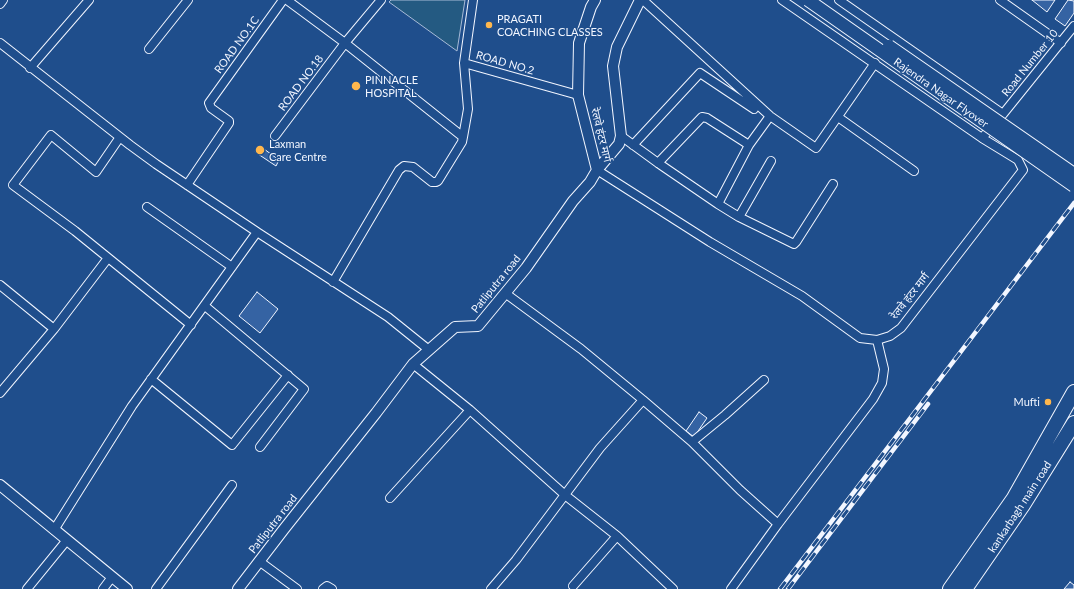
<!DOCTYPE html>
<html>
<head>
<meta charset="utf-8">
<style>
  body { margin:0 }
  canvas { display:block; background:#1f4e8c }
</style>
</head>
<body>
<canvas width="1074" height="589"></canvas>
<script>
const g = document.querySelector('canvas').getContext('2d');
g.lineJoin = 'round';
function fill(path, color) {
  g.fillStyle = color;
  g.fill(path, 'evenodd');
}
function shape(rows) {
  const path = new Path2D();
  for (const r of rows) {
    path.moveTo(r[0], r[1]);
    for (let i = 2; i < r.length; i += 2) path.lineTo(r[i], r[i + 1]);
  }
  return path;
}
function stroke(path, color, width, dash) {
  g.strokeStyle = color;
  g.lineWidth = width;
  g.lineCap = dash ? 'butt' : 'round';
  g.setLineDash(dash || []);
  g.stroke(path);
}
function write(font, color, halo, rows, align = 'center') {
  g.font = font + ' Lato,"Noto Sans Devanagari",sans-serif';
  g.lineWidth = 3;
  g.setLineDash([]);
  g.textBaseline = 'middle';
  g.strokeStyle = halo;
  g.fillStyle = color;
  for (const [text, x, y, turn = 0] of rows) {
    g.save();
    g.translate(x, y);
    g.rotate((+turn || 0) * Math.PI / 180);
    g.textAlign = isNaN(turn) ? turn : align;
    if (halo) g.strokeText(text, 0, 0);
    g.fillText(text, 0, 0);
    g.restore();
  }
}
const green = shape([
  [391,0,465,0,457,51,389,2,391,0]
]);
const building = shape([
  [1032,0,1055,0,1047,12,1032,0],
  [1068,0,1074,1,1074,13,1065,26,1055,19,1068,0],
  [260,146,279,160,276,166,255,152,260,146],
  [257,292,278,309,260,333,239,316,257,292],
  [699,412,707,418,694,437,686,431,699,412],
  [1070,582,1074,585,1074,589,1064,589,1070,582]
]);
const minor = shape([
  [381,0,345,43,463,137,468,109,464,63],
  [473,0,464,63,578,95],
  [643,0,770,116,816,148,875,63],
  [839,0,1003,114],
  [1000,0,1061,43],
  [0,4,3,0],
  [0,43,130,145,156,164,257,232,132,406,54,530],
  [149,49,188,0],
  [30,68,89,0],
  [838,117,914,171],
  [275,136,345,43,287,0],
  [621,136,658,163,718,204,739,217,794,244,796,242,833,184],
  [120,137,96,172,51,135,13,185,75,231,191,325],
  [982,138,1003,114,1074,26],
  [633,145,700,73,754,109],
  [658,163,702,117,707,118,749,145],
  [597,170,710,242,802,296,860,338,877,340,890,336,901,328,1023,170,1018,160,982,138,782,0],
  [187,185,229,123,229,121,211,108,209,103,283,0],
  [718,204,749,145,770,116],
  [147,207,232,267],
  [739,217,771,161],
  [257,232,388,317,429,350],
  [333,282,399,170,404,166,413,167,432,182,436,182,438,181,462,142,463,137],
  [0,285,54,329,0,393],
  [205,306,304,389,260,447],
  [54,329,108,258],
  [413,364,470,410,565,495,617,536,673,589],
  [151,379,232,445,288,375],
  [643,400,692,442,740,490,778,524],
  [692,442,725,415,764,380],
  [390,498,470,410],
  [259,561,297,589],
  [573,586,617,536],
  [27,589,67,540],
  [103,589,112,577],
  [156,589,232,485],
  [323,589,327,586,332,589],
  [491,589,516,560,600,448,643,400,581,349,505,293],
  [731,589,778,524,873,399,882,383,884,369,877,340]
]);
const tertiary = shape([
  [595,0,591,7,579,43,578,95,597,170],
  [0,485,127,589],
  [238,589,284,529,376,413,413,364,455,327,478,326,526,268,573,201,590,182,597,170,619,144,621,136,613,66,617,47,640,0]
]);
const trunk = shape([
  [950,589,1014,498,1074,392],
  [965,589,1023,505,1074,423]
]);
const rail = shape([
  [780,589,1074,203],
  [788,589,928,404]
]);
const secondaryBridge = shape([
  [808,0,1074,186],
  [889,46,1074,174]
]);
const markers = [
  [489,25,4,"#ffb74d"],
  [356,86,5,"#ffb74d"],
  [260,150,5,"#ffb74d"],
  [1048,402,4,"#ffb74d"]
];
const poiNames = [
  ["PRAGATI",497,19],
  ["COACHING CLASSES",497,32],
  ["PINNACLE",365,80],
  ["HOSPITAL",365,93],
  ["Laxman",269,144],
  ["Care Centre",269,157],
  ["Mufti",1040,402,"right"]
];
const streetNames = [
  ["ROAD NO.1C",237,45,-54],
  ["ROAD NO.2",505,63,16],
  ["Road Number 10",1030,63,-51],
  ["ROAD NO.18",301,83,-53],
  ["Rajendra Nagar Flyover",941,93,35],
  ["रेलवे हंटर मार्ग",601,135,76],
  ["Patliputra road",496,284,-51],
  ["रेलवे हंटर मार्ग",910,296,-52],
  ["kankarbagh main road",1020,507,-57],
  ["Patliputra road",273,524,-52]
];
fill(green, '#245a82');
stroke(green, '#a8bbd7', 1);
fill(building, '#3563a3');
stroke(building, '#f2f6ff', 1);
stroke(minor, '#f2f6ff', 10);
stroke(tertiary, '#f2f6ff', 12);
stroke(trunk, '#f2f6ff', 16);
stroke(minor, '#1f4e8c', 8);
stroke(tertiary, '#1f4e8c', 10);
stroke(trunk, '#1f4e8c', 14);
stroke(rail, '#f2f6ff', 4.5);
stroke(rail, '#1f4e8c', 3, [9]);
stroke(secondaryBridge, '#f2f6ff', 14, []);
stroke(secondaryBridge, '#1f4e8c', 12);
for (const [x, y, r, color] of markers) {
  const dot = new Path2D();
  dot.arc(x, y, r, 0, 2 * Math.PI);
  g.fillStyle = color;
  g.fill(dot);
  stroke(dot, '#1f4e8c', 1.5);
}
write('11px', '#f2f6ff', '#1f4e8c', poiNames, 'left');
write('11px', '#f2f6ff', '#1f4e8c', streetNames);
</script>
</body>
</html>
